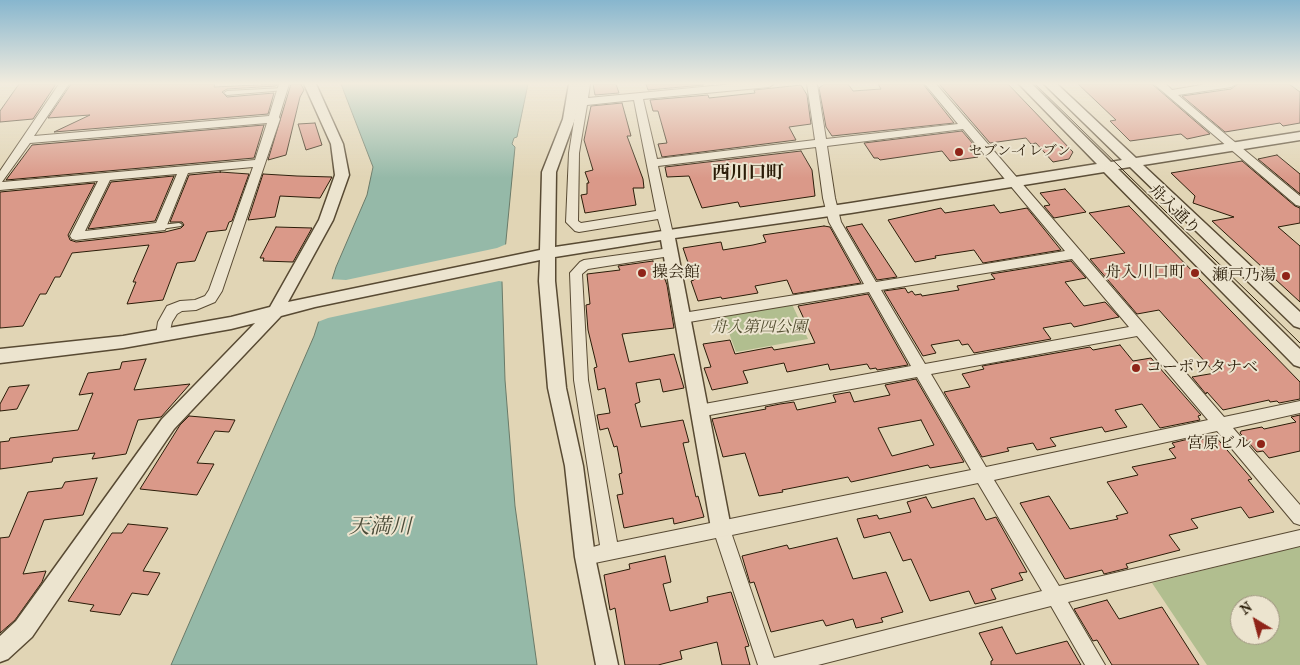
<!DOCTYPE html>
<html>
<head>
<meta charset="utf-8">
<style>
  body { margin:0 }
  #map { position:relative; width:1300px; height:665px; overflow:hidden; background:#e1d5b5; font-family:"IM FELL French Canon",serif }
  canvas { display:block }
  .north { position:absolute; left:1230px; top:595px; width:50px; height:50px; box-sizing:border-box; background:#ece4cf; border:1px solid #9e947f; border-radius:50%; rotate:323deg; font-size:14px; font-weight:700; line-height:20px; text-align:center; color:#2a1c08 }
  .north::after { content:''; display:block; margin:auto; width:18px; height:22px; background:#8f2418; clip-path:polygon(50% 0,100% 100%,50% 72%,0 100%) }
</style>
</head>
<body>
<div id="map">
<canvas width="1300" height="665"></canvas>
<div class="north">N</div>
</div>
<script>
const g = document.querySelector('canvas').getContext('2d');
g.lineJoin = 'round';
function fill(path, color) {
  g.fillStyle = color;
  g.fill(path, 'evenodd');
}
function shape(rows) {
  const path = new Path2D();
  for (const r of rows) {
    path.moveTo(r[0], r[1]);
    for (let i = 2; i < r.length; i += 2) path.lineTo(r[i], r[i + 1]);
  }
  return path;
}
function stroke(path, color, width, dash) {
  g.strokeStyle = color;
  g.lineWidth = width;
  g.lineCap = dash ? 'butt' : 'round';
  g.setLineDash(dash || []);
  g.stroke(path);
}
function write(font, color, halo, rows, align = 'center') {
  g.font = font + ' "IM FELL French Canon","Noto Serif JP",serif';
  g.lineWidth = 4;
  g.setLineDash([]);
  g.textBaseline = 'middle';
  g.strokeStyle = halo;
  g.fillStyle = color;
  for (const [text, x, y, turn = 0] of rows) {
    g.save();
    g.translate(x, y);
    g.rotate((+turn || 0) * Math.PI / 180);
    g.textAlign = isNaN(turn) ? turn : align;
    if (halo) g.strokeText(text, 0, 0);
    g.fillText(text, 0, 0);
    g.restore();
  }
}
const green = shape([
  [791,302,808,339,736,352,722,314],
  [1300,546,1300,665,1207,665,1152,583],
  [1240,605,1270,605,1270,635,1240,635]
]);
const water = shape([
  [341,84,528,84,517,137,514,138,512,144,515,147,502,282,505,380,515,506,537,665,171,665,314,336,336,267,367,195,373,167,341,84]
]);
const pier = shape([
  [509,243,505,282,499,281,328,318,315,323,329,279,346,280,497,248]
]);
const building = shape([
  [19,84,56,84,33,119,0,122,0,111,19,84],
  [71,84,215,84,214,87,277,84,276,86,227,89,222,92,227,97,274,93,268,114,54,132,90,115,48,118,71,84],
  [291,84,301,84,304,90,300,97,286,155,268,160,291,84],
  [593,84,616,84,619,93,595,95,593,84],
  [646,84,704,84,704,85,648,90,646,84],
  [824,84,848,84,853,91,881,89,878,84,923,84,954,123,832,136,826,127,819,88,824,84],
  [939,84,1008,84,1073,152,1069,159,1053,162,1036,143,1031,144,1026,138,990,143,939,84],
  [1078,84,1152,84,1210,134,1187,139,1181,134,1130,141,1110,121,1116,120,1078,84],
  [1238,84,1289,84,1300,92,1300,123,1283,126,1280,123,1225,132,1182,96,1231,89,1238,84],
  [801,85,807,95,811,124,789,127,796,140,662,157,658,144,667,143,658,111,653,111,650,100,708,95,709,98,755,93,754,90,801,85],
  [622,103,631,136,627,136,643,179,644,188,633,188,636,205,585,213,581,195,587,194,587,183,589,183,585,172,593,170,584,140,591,106,622,103],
  [315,123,322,145,306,150,298,124,315,123],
  [264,125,254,158,6,180,32,145,264,125],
  [962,131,974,145,970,146,978,157,950,161,942,151,880,160,878,158,874,158,864,143,962,131],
  [801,151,812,170,815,196,740,207,738,202,702,208,689,176,667,177,665,167,801,151],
  [1277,155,1300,174,1300,194,1258,159,1277,155],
  [1242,161,1295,206,1300,208,1300,223,1278,227,1300,246,1300,302,1212,221,1234,217,1193,203,1195,196,1171,173,1242,161],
  [220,172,249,174,232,221,229,222,226,230,207,232,195,261,177,263,163,300,127,304,136,282,133,282,149,245,72,253,60,277,55,277,46,294,40,294,23,326,0,328,0,192,95,183,68,235,70,240,76,242,165,232,181,228,184,225,182,222,170,222,189,175,221,172,220,172],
  [263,174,297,176,332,177,320,198,280,196,275,217,248,220,263,174],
  [174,176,155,221,88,229,111,182,174,176],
  [1065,189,1086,212,1054,218,1044,206,1050,205,1040,193,1065,189],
  [994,205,1000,213,1027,208,1061,250,983,263,974,250,935,256,936,258,915,262,888,220,941,208,945,213,994,205],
  [1129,206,1300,382,1300,399,1279,403,1277,401,1270,402,1269,400,1223,410,1207,392,1206,394,1192,377,1215,373,1159,310,1137,314,1090,259,1125,253,1089,213,1129,206],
  [862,224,897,277,877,280,846,227,862,224],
  [824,226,830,227,861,283,793,294,787,280,755,286,758,293,722,299,721,297,698,301,691,281,694,280,683,248,721,242,723,250,753,245,766,242,763,235,824,226],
  [276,227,312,228,293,262,263,261,264,258,260,258,276,227],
  [653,261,655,266,660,265,667,285,674,328,622,334,629,362,674,354,684,388,663,392,660,379,636,383,640,402,635,404,641,427,683,420,689,442,683,443,696,497,698,496,704,517,674,524,673,518,624,528,617,495,623,494,619,474,622,473,617,446,614,447,608,428,600,430,597,415,610,413,605,388,598,390,594,368,597,367,588,330,586,305,590,304,587,274,620,270,618,266,653,261],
  [1071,261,1086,278,1065,282,1084,306,1105,302,1119,317,1074,327,1071,323,1043,328,1051,339,974,353,968,344,962,345,959,340,931,345,936,353,923,356,884,291,905,288,908,293,912,291,915,295,921,294,922,296,959,290,957,286,995,279,991,274,1071,261],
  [868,294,908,365,877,370,876,368,870,369,867,364,830,370,828,364,787,372,784,363,743,371,748,383,712,390,704,368,711,367,703,344,730,340,735,354,772,347,774,350,815,343,798,306,868,294],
  [1120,345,1133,361,1151,358,1201,415,1198,416,1200,420,1160,428,1142,404,1115,410,1127,427,1105,432,1102,427,1050,438,1056,446,1037,450,1033,443,1007,448,1009,451,982,457,944,392,970,387,962,374,984,369,982,366,1090,347,1093,350,1120,345],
  [146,359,134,390,190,384,161,417,138,420,126,454,92,459,95,453,53,458,52,462,0,469,0,442,9,441,10,438,78,430,93,393,79,395,88,373,120,369,122,362,146,359],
  [916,379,964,462,930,468,928,465,851,482,848,477,782,490,783,492,759,496,745,453,723,457,712,419,766,409,765,407,780,404,794,402,797,410,836,402,833,395,850,392,854,402,890,395,885,385,916,379],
  [921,420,934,445,892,456,878,428,921,420],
  [29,385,17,409,0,411,0,404,9,387,29,385],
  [1300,415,1300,451,1269,458,1263,451,1257,452,1240,433,1241,431,1262,427,1264,429,1296,422,1291,417,1300,415],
  [189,416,235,420,229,432,215,431,197,463,214,464,197,495,140,489,180,425,189,416],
  [1215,436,1252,479,1248,480,1274,512,1249,518,1241,507,1191,519,1198,528,1169,535,1180,550,1126,564,1128,568,1104,574,1102,570,1065,579,1020,503,1049,496,1070,529,1118,519,1116,516,1128,513,1107,482,1138,475,1132,467,1176,458,1169,449,1175,447,1172,443,1197,437,1196,441,1215,436],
  [97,478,83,515,44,520,23,574,46,571,42,582,15,620,0,633,0,538,9,537,28,492,62,488,65,482,97,478],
  [926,497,932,508,974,498,986,520,996,517,1027,572,1019,573,1023,580,991,589,996,599,975,604,969,591,930,601,911,559,903,561,890,532,864,538,857,519,877,515,879,519,911,512,907,502,926,497],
  [128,524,168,528,143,571,160,573,148,595,132,593,120,615,90,611,94,605,68,601,112,533,122,533,128,524],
  [837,538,853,579,886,572,903,612,881,618,883,622,856,628,853,619,826,626,823,620,771,632,754,582,750,583,742,556,787,545,789,549,837,538],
  [665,556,671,582,663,584,670,611,708,602,707,597,731,592,749,646,745,647,750,665,722,665,717,642,680,651,682,659,658,665,625,665,615,608,610,610,604,575,630,569,629,564,665,556],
  [1107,600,1119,619,1162,607,1199,665,1112,665,1097,640,1093,641,1074,609,1107,600],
  [1002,627,1016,654,1067,641,1081,665,991,665,991,661,993,660,979,633,1002,627]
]);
const service = shape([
  [283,88,285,88,285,90,227,95,224,93,227,91,283,88],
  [179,223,181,224,182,225,181,226,161,229,158,227,161,225,179,223]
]);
const minor = shape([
  [59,84,69,84,34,136,269,116,279,84,289,84,279,117,280,119,222,291,215,302,196,310,182,311,177,314,172,322,168,339,163,340,158,339,156,335,158,322,167,306,180,301,195,300,205,296,209,290,253,167,188,173,165,230,76,240,72,239,70,236,98,181,0,190,0,171,59,84],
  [267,123,255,160,2,182,30,143,267,123],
  [177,174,156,223,85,231,110,180,177,174],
  [580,84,590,84,588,98,733,84,774,84,769,87,643,99,657,159,815,140,807,84,817,84,826,139,958,124,925,84,936,84,1224,417,1300,401,1300,413,1233,428,1300,505,1300,525,1294,523,1217,431,994,480,1059,586,1300,530,1300,546,1068,602,1105,665,1085,665,1051,606,818,665,758,665,716,538,585,565,579,563,576,557,579,551,600,545,574,380,570,273,580,262,584,260,670,248,676,252,670,256,588,269,582,274,588,380,617,542,971,470,917,377,699,417,694,415,692,411,694,407,699,405,911,366,869,292,683,323,678,322,676,318,678,314,683,313,864,284,829,222,823,198,816,147,658,166,673,234,671,237,663,237,658,219,579,232,575,231,566,222,569,153,580,84],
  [634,100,656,211,581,223,578,221,579,153,587,105,634,100],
  [963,129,1065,251,876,282,841,222,835,198,827,146,963,129],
  [1072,259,1129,327,925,364,881,290,1072,259],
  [1137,336,1208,420,986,467,931,374,1137,336],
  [978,483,1042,591,774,658,732,535,978,483],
  [1154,84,1166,84,1172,90,1207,84,1236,84,1231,87,1178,95,1300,196,1300,206,1296,205,1154,84]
]);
const tertiary = shape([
  [304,84,316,84,343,144,349,175,333,220,288,302,540,250,542,172,563,119,569,84,581,84,575,119,556,172,555,247,851,203,1097,164,1019,84,1032,84,1111,162,1122,160,1044,84,1057,84,1136,158,1300,132,1300,140,1143,165,1300,312,1300,328,1294,326,1130,167,1118,169,1300,349,1300,367,1294,365,1104,172,851,213,675,238,731,528,728,535,721,537,714,535,711,528,661,240,555,257,555,281,566,388,583,466,595,557,618,665,596,665,575,557,565,466,548,388,539,281,540,260,315,307,281,316,174,429,32,637,8,659,0,662,0,636,16,621,162,419,255,323,231,329,123,348,0,363,0,349,123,336,231,317,270,307,319,220,335,175,331,144,304,84]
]);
const tram = shape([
  [1035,84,1300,343]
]);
const markers = [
  [959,152,5,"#8f2418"],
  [642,273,5,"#8f2418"],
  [1195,273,5,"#8f2418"],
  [1286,276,5,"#8f2418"],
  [1136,368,5,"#8f2418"],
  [1261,444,5,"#8f2418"]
];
const farPoinames = [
  ["セブン-イレブン",969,152]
];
const streetNames = [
  ["舟入通り",1174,210,45]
];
const poiNames = [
  ["操会館",652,273,"left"],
  ["舟入川口町",1185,273],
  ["瀬戸乃湯",1276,276],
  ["コーポワタナベ",1146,368,"left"],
  ["宮原ビル",1251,444]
];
const parkNames = [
  ["舟入第四公園",759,328]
];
const neighbourhoodNames = [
  ["西川口町",748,174]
];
const nearWaternames = [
  ["天満川",380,528]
];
fill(green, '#b1be8f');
fill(water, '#95b9a8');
stroke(water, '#6a7a68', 1);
fill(pier, '#e1d5b5');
fill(building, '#da9989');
stroke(building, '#2a1c08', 1);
stroke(service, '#584a33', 2);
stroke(minor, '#584a33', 2);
stroke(tertiary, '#584a33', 3);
fill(service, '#ece4cf');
fill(minor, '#ece4cf');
fill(tertiary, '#ece4cf');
stroke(tram, '#2a1c08', 1);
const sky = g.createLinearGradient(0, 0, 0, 178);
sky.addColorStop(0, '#87b6ce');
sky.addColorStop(0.47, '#f2ecde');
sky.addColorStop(1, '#f2ecde00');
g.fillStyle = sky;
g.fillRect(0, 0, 1300, 178);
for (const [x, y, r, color] of markers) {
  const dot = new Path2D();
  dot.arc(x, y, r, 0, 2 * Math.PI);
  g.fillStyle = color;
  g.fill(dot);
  stroke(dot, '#ece4cf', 2);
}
write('14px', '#2a1c08', '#ece4cf', farPoinames, 'left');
write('16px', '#2a1c08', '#ece4cf', streetNames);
write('16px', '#2a1c08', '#ece4cf', poiNames, 'right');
write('italic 16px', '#524d30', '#ece4cf', parkNames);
write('bold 18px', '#2a1c08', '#ece4cf', neighbourhoodNames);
write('italic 21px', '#4a4b38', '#ece4cf', nearWaternames);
</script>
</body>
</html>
